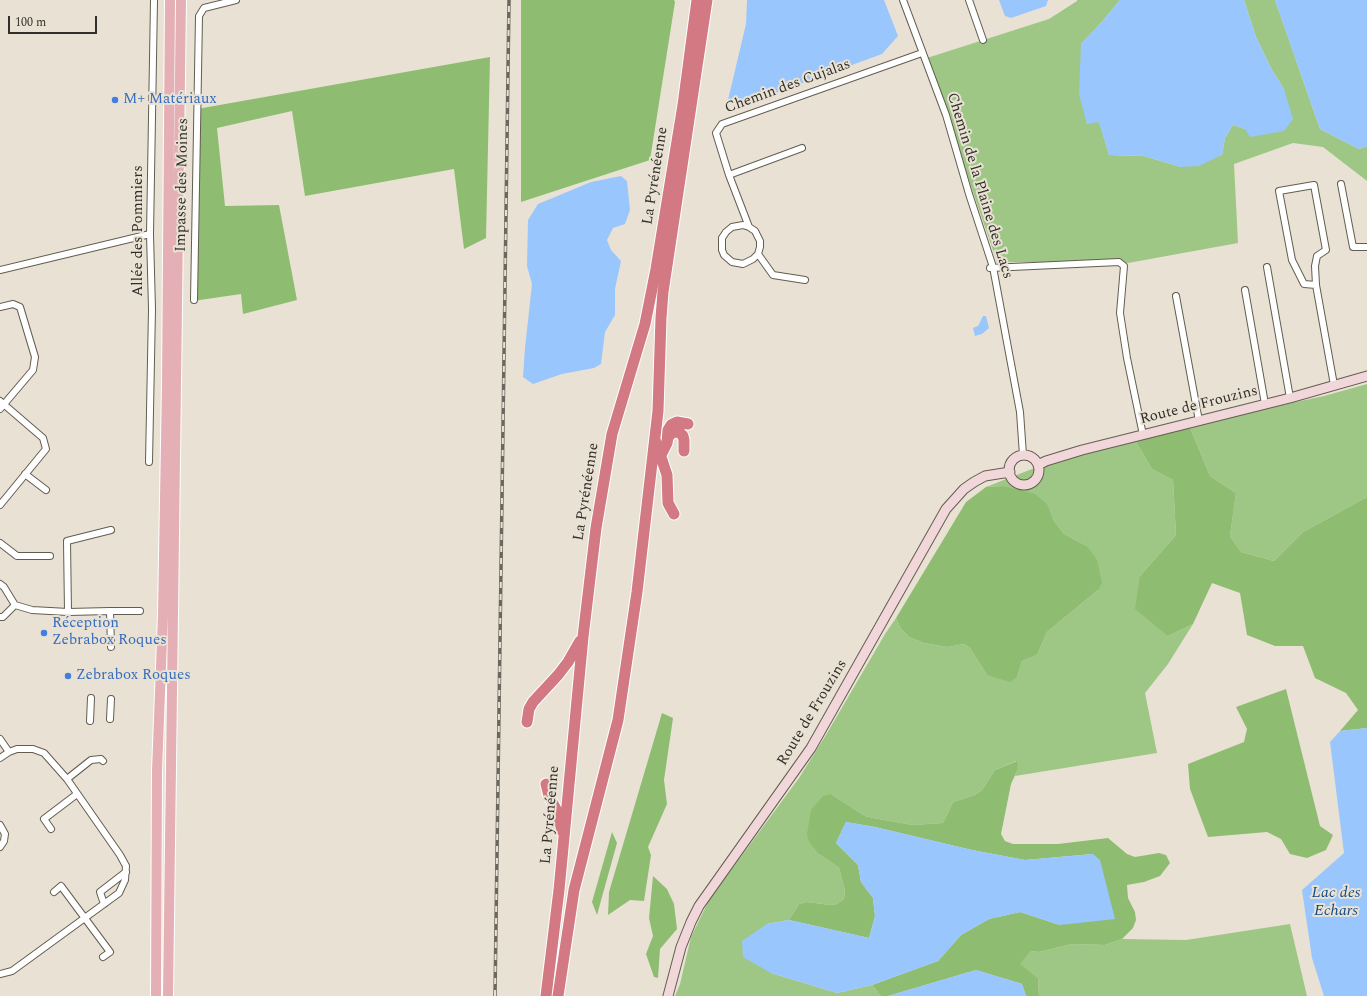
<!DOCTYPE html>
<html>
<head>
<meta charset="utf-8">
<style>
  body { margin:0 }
  #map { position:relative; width:1367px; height:996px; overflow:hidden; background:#e9e2d4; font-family:Spectral,serif }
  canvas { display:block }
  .scale { position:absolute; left:8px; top:16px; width:89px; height:18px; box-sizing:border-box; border:2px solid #322f2a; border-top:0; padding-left:5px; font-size:12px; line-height:14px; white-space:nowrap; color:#322f2a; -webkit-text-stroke:3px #e9e2d4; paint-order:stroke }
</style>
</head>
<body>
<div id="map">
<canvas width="1367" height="996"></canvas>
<div class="scale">100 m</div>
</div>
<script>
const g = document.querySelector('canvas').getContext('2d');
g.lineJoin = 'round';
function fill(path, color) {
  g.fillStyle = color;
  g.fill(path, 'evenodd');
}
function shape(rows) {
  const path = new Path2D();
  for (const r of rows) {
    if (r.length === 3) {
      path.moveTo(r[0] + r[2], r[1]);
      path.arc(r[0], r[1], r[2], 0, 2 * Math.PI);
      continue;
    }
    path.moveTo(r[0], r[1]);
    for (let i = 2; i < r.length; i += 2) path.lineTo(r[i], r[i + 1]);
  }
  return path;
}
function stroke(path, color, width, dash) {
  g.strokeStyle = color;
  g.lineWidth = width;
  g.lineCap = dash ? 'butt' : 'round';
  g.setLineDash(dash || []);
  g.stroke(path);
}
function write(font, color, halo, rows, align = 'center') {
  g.font = font + ' Spectral,serif';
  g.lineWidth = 4;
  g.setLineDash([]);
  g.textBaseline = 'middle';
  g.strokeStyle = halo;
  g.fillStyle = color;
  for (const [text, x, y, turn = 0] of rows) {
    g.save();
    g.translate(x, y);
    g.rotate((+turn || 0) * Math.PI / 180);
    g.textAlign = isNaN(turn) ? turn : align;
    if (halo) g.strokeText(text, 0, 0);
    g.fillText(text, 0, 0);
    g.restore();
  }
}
const green = shape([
  [1077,0,1120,0,1100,24,1081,44,1081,66,1087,124,1099,121,1109,155,1144,156,1181,167,1222,155,1225,138,1233,125,1245,129,1284,89,1272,70,1256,37,1244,0,1275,0,1320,129,1359,149,1367,146,1367,181,1323,147,1293,143,1234,164,1238,243,1128,263,997,262,927,58,1049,19,1077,1],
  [1367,384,1367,497,1303,532,1274,561,1241,552,1230,536,1236,493,1210,476,1189,425,1324,396],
  [1135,440,1152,469,1173,480,1176,535,1140,576,1168,636,1193,624,1168,664,1145,693,1157,753,1015,776,1018,769,1016,761,995,770,982,790,975,795,953,802,943,823,913,825,873,818,865,816,831,794,819,854,839,868,845,891,844,899,837,904,830,905,807,902,799,904,789,920,767,924,771,973,837,993,872,985,881,996,675,996,680,984,691,937,709,900,799,778,826,735,885,634,896,618,901,629,909,637,924,643,947,647,964,644,970,648,987,675,1017,677,1022,661,1037,655,1047,632,1098,590,1087,546,1064,534,1054,521,1048,505,1003,486,986,487,1032,469],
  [1290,924,1307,996,1039,996,1038,978,1019,964,1031,951,1039,952,1072,944,1105,945,1122,939,1186,940]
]);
const forest = shape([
  [521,0,674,0,675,2,650,160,521,202],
  [490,57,486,238,464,249,454,169,305,196,292,111,217,128,225,206,279,205,297,300,243,314,241,294,193,301,197,109],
  [1189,425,1210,476,1236,493,1230,536,1241,552,1274,561,1303,532,1367,497,1367,728,1340,731,1358,710,1346,693,1315,678,1303,646,1275,646,1247,635,1240,593,1212,583,1193,624,1168,636,1135,609,1140,576,1176,535,1173,480,1152,469,1135,440],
  [1003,486,1035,494,1048,505,1054,521,1064,534,1087,546,1097,560,1102,583,1098,590,1047,632,1037,655,1022,661,1017,677,1010,682,987,675,970,648,964,644,947,647,924,643,909,637,901,629,896,618,966,502,986,487],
  [1286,689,1320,826,1333,835,1326,850,1307,858,1290,854,1281,839,1267,832,1208,837,1190,789,1188,764,1244,742,1247,729,1236,707],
  [662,713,673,718,664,780,667,804,648,847,651,855,644,901,630,900,608,915,609,892],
  [1017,761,1018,769,1011,784,1001,834,1005,841,1013,844,1058,844,1108,838,1127,854,1135,857,1159,853,1166,855,1170,863,1160,876,1144,882,1127,885,1128,898,1135,912,1136,920,1133,928,1122,939,1105,945,1072,944,1039,952,1031,951,1020,964,1038,978,1039,996,1026,996,1022,984,976,970,888,996,881,996,872,985,938,961,961,935,989,919,1020,912,1060,925,1093,854,1025,860,972,850,875,827,846,822,836,843,858,865,861,882,873,898,875,916,869,938,789,920,799,904,807,902,830,905,837,904,844,899,845,891,839,868,819,854,809,842,807,834,811,810,823,796,831,794,865,816,873,818,913,825,943,823,953,802,975,795,982,790,995,770],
  [612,832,617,843,597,915,592,902],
  [653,876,667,889,674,904,677,929,660,949,658,978,654,977,646,954,653,936,649,918]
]);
const water = shape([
  [747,0,884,0,898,36,882,54,737,107,728,100,746,24],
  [999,0,1048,0,1046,6,1011,18,1005,16],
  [1120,0,1244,0,1256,37,1272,70,1284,89,1293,119,1284,131,1250,137,1245,129,1233,125,1225,138,1222,155,1199,166,1181,167,1144,156,1109,155,1099,122,1087,124,1079,94,1081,44,1100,24],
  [1275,0,1367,0,1367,146,1359,149,1320,129],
  [621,176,627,181,630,210,625,224,613,228,607,240,611,250,621,261,615,289,615,315,605,332,601,364,594,368,562,374,533,384,523,377,525,348,532,284,527,266,528,220,538,204,591,182],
  [983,316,986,316,989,328,982,334,975,336,973,328,978,326],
  [1367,728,1367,996,1324,996,1312,958,1302,890,1344,853,1330,742,1340,731],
  [846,822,875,827,972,850,1025,860,1093,854,1100,860,1115,919,1060,925,1020,912,989,919,961,935,938,961,872,985,837,993,771,973,743,957,742,941,767,924,789,920,869,938,875,916,873,898,861,882,858,865,836,843],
  [976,970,1022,984,1026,996,888,996]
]);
const street = shape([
  [903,0,946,115,969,194,993,267,1020,412,1023,455],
  [969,0,983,40],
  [729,175,802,148],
  [1341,184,1353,247,1367,247],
  [749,227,743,225,732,227,726,232,722,238,722,250,724,255,732,262,743,264,753,259,758,254,760,247,760,241,755,231,749,227,729,175,716,133,722,124,922,53],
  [758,254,773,275,805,280],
  [1267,267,1290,398],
  [990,268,1119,262,1124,266,1120,313,1127,358,1143,435],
  [0,270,150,234],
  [1316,285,1304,284,1292,260,1279,191,1314,185,1326,250,1317,256,1315,266,1316,285,1334,385],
  [1245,290,1265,404],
  [1176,296,1199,421],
  [194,300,199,16,204,8,236,0],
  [0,307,13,304,20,307,35,357,33,370,0,409],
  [0,401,43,438,46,449,0,505],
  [149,462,152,309,150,234,154,0],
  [25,474,46,490],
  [0,543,17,556,50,556],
  [0,584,4,587,15,605,32,610,68,612,110,611,111,647],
  [110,611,140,611],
  [68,612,67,541,111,530],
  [0,617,3,617,15,605],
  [110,719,111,699],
  [90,721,91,698],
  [0,739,9,752],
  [0,758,9,752,17,749,33,749,44,753,67,779,120,855,126,866,125,880,119,893,12,971,0,974],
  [67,779,91,760,101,759,103,761],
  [0,825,5,834,4,841,0,847],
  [51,829,44,819,77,794],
  [54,892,61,886,110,952,103,957],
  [104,904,100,892,126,872]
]);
const secondary = shape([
  [1024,470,15],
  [1038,465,1046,461,1082,450,1290,398,1367,376],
  [668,996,681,947,691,922,699,906,811,748,946,509,964,489,974,482,985,476,1010,472]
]);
const primary = shape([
  [156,996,157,771,163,614,167,384,170,0],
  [168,996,181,0]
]);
const highway = shape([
  [656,442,667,475,668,503,674,514],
  [667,443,668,437,672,433,676,432,680,433,683,436,684,440,684,451],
  [659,459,667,443,668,430,671,425,677,422,688,424],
  [527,722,529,709,533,702,558,675,568,662,580,641],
  [546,784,549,796,557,811,562,831],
  [546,996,559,890,583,637,596,528,612,434,645,324,656,269,683,105,697,0],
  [558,996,574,890,618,720,637,592,658,411,661,318,663,292,707,0]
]);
const rail = shape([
  [495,996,509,0]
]);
const markers = [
  [115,100,4,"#3f7fe0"],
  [44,633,4,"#3f7fe0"],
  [68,676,4,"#3f7fe0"]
];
const streetNames = [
  ["Chemin des Cujalas",788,87,-20],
  ["La Pyrénéenne",656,176,-81],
  ["Impasse des Moines",183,185,-89],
  ["Chemin de la Plaine des Lacs",979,186,73],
  ["Allée des Pommiers",139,231,-90],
  ["Route de Frouzins",1199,406,-14],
  ["La Pyrénéenne",587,492,-81],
  ["Route de Frouzins",813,713,-59],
  ["La Pyrénéenne",551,815,-85]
];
const shopNames = [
  ["M+ Matériaux",123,100],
  ["Réception",52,624],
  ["Zebrabox Roques",52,641],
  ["Zebrabox Roques",76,676]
];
const waterNames = [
  ["Lac des",1336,894],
  ["Echars",1336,912]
];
fill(green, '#9ec785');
fill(forest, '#8ebd72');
fill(water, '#99c6fc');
stroke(street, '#635d51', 8);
stroke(secondary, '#635d51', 11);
stroke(primary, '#fff', 12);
stroke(highway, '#fff', 13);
stroke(street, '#fff', 6);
stroke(secondary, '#f2d7da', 9);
stroke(primary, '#e4afb5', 10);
stroke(highway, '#d27983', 11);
stroke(rail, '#6b675f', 3.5);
stroke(rail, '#e9e2d4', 2, [6]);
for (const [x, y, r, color] of markers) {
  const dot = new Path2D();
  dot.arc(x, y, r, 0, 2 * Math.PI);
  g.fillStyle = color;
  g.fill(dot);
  stroke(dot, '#e9e2d4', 1.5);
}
write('15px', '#322f2a', '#e9e2d4', streetNames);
write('15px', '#366cbe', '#e9e2d4', shopNames, 'left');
write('italic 16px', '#104984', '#e9e2d4', waterNames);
</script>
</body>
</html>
